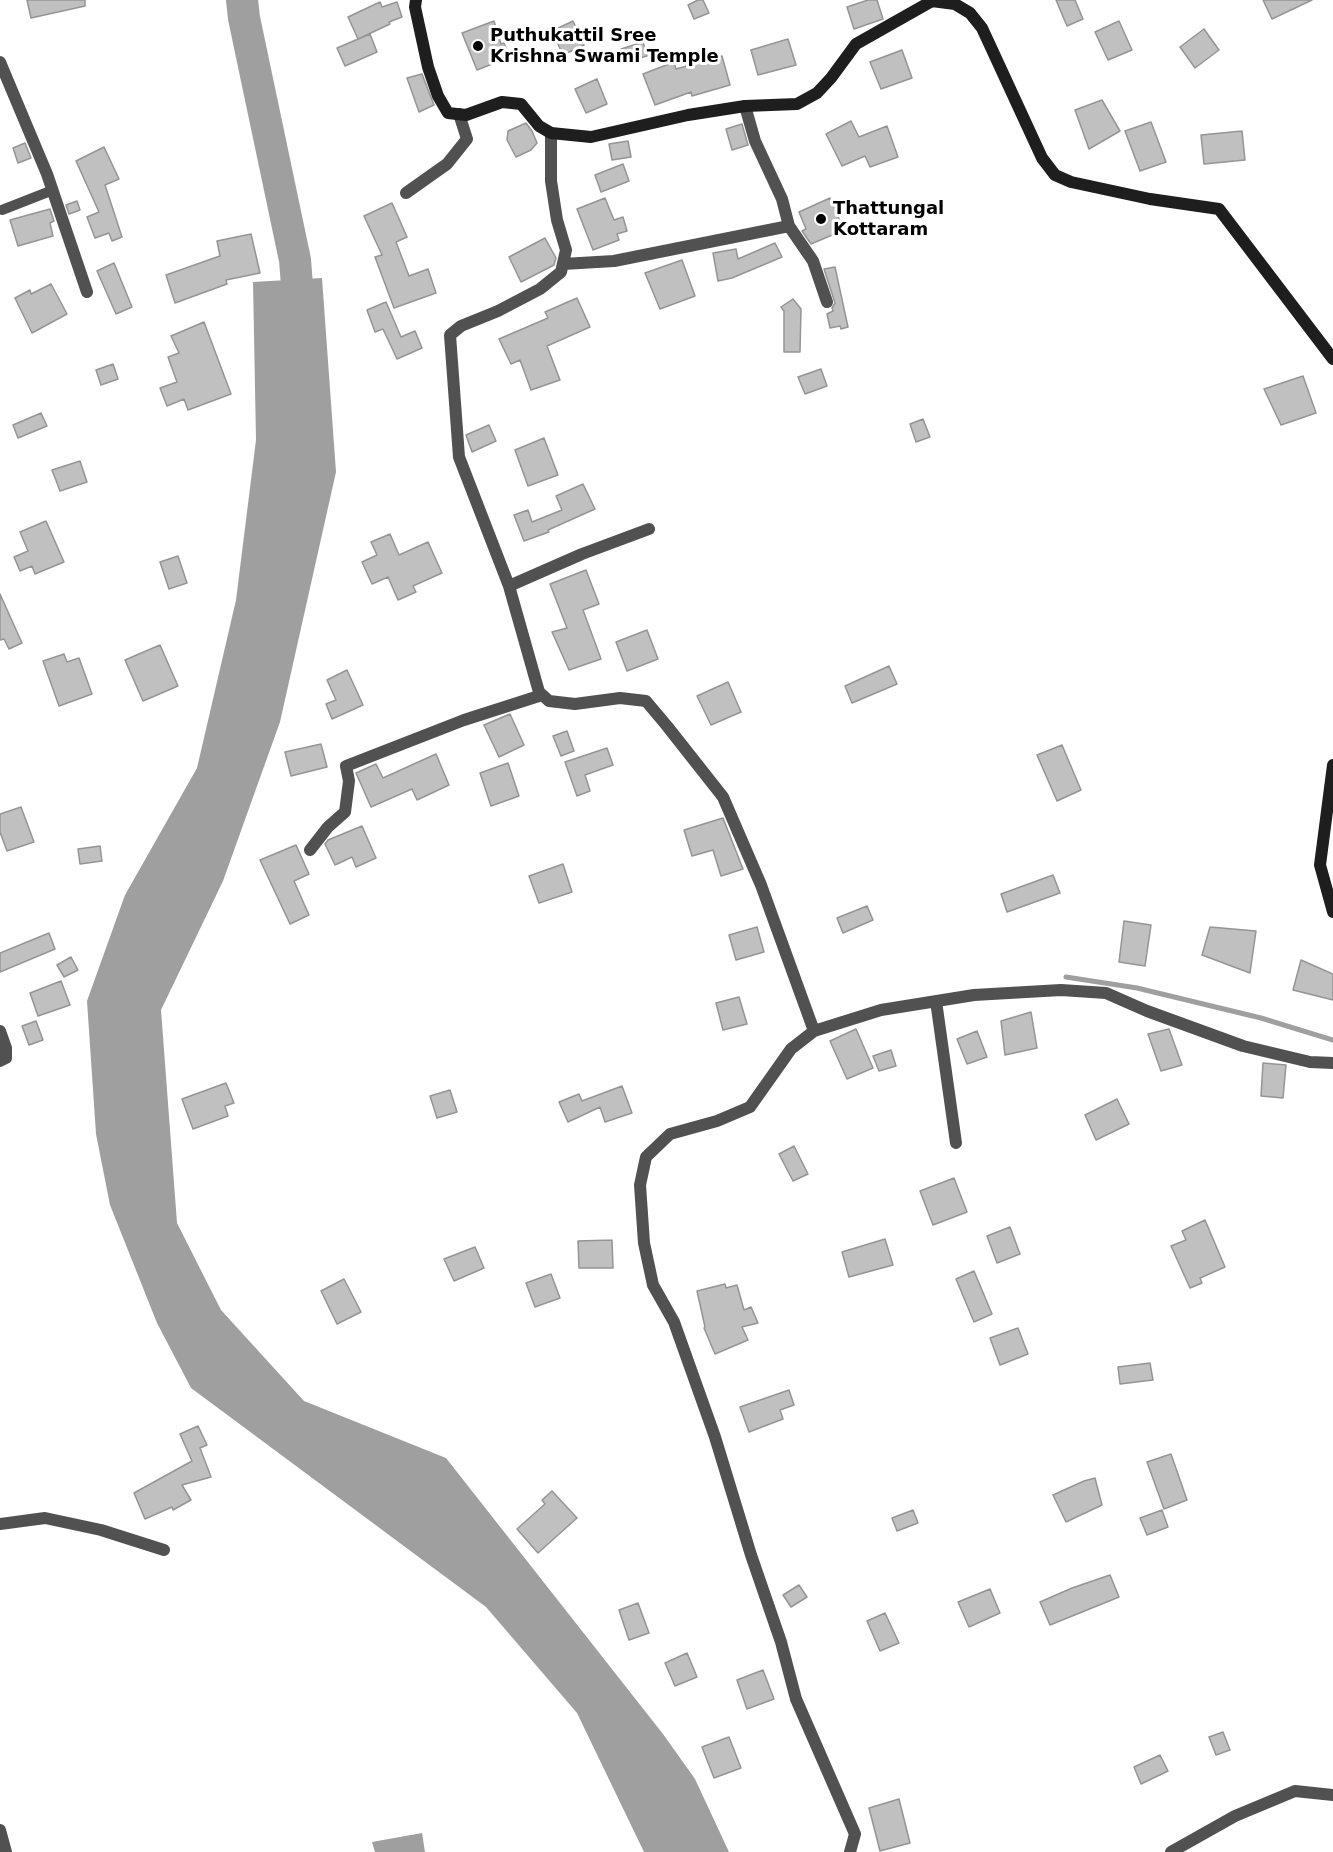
<!DOCTYPE html>
<html>
<head>
<meta charset="utf-8">
<style>
  body { margin:0 }
  canvas { display:block; background:#fff }
</style>
</head>
<body>
<canvas width="1333" height="1852"></canvas>
<script>
const g = document.querySelector('canvas').getContext('2d');
g.lineJoin = 'round';
function fill(path, color) {
  g.fillStyle = color;
  g.fill(path, 'evenodd');
}
function shape(rows) {
  const path = new Path2D();
  for (const r of rows) {
    path.moveTo(r[0], r[1]);
    for (let i = 2; i < r.length; i += 2) path.lineTo(r[i], r[i + 1]);
  }
  return path;
}
function stroke(path, color, width, dash) {
  g.strokeStyle = color;
  g.lineWidth = width;
  g.lineCap = dash ? 'butt' : 'round';
  g.setLineDash(dash || []);
  g.stroke(path);
}
function write(font, color, halo, rows, align = 'center') {
  g.font = font + ' "DejaVu Sans",sans-serif';
  g.lineWidth = 6;
  g.setLineDash([]);
  g.textBaseline = 'middle';
  g.strokeStyle = halo;
  g.fillStyle = color;
  for (const [text, x, y, turn = 0] of rows) {
    g.save();
    g.translate(x, y);
    g.rotate((+turn || 0) * Math.PI / 180);
    g.textAlign = isNaN(turn) ? turn : align;
    if (halo) g.strokeText(text, 0, 0);
    g.fillText(text, 0, 0);
    g.restore();
  }
}
const water = shape([
  [322,278,336,472,280,722,223,881,161,1010,177,1223,221,1310,304,1401,446,1458,663,1734,695,1779,729,1852,644,1852,577,1713,486,1607,191,1388,157,1323,110,1205,96,1134,87,1001,125,895,197,768,236,600,256,440,253,282],
  [422,1833,425,1852,375,1852,372,1842]
]);
const stream = shape([
  [1066,977,1137,988,1261,1018,1333,1040]
]);
const river = shape([
  [242,0,244,18,295,260,300,324]
]);
const building = shape([
  [27,0,85,0,85,6,31,18,27,0],
  [698,0,703,0,709,13,694,19,688,5,698,0],
  [868,0,877,0,883,19,854,29,847,7,868,0],
  [1056,0,1075,0,1083,19,1067,26,1056,0],
  [1263,0,1312,0,1272,19,1263,0],
  [380,2,382,7,397,2,402,17,389,22,390,24,358,39,348,17,380,2],
  [494,21,501,44,504,43,510,57,477,70,462,33,494,21],
  [573,21,584,45,563,55,552,31,573,21],
  [1119,21,1132,50,1108,60,1095,32,1119,21],
  [1204,29,1219,50,1195,68,1180,47,1204,29],
  [370,34,377,52,345,66,337,48,370,34],
  [788,39,796,65,758,75,751,50,788,39],
  [643,42,647,56,625,62,621,49,643,42],
  [902,50,912,78,881,89,870,62,902,50],
  [722,56,730,85,692,96,691,92,655,105,643,74,674,62,676,69,722,56],
  [422,74,434,105,419,112,407,78,422,74],
  [597,79,607,104,586,113,575,89,597,79],
  [1102,100,1120,131,1089,149,1075,110,1102,100],
  [851,121,859,137,887,126,898,157,870,167,865,156,842,166,826,134,851,121],
  [1151,122,1166,162,1140,171,1125,131,1151,122],
  [526,123,532,131,537,143,531,150,516,157,507,140,508,131,526,123],
  [742,124,748,145,732,150,726,129,742,124],
  [1242,131,1245,160,1204,164,1201,135,1242,131],
  [628,141,631,157,612,160,609,144,628,141],
  [25,143,31,158,18,163,13,148,25,143],
  [104,147,119,179,105,185,122,237,112,241,109,233,95,238,87,217,99,212,76,161,104,147],
  [623,164,629,181,601,192,595,175,623,164],
  [605,198,614,220,623,217,627,231,617,234,619,240,593,250,577,209,605,198],
  [830,198,844,230,811,244,802,231,806,229,799,212,830,198],
  [77,201,80,210,69,214,66,205,77,201],
  [392,203,407,237,396,242,409,276,428,269,436,293,394,308,375,257,382,255,364,216,392,203],
  [50,209,54,221,50,223,53,236,18,246,10,220,50,209],
  [251,234,260,273,226,280,227,284,175,303,166,275,220,256,217,241,251,234],
  [545,238,556,258,554,265,521,282,509,257,545,238],
  [775,243,782,257,732,278,718,281,713,253,736,249,738,259,775,243],
  [682,260,695,296,660,309,645,273,682,260],
  [114,263,132,307,116,314,97,271,114,263],
  [835,267,848,327,841,329,840,326,830,328,827,314,833,311,832,308,835,303,824,269,835,267],
  [51,284,67,314,32,333,15,298,30,290,31,294,51,284],
  [577,298,590,327,547,346,560,380,531,390,520,360,511,364,499,339,548,318,545,312,577,298],
  [793,299,801,309,800,352,784,352,784,311,781,307,793,299],
  [386,302,401,337,415,331,422,348,397,359,383,329,375,332,367,310,386,302],
  [204,322,231,394,188,410,184,399,167,406,160,388,177,382,168,357,179,353,171,336,204,322],
  [113,364,118,379,101,385,96,370,113,364],
  [821,369,827,386,805,394,798,377,821,369],
  [1303,376,1316,413,1281,425,1264,389,1303,376],
  [41,413,47,426,18,438,13,425,41,413],
  [923,419,930,437,916,442,910,424,923,419],
  [489,425,496,441,472,452,466,435,489,425],
  [544,438,558,475,528,486,515,450,544,438],
  [80,461,87,482,60,491,52,470,80,461],
  [583,484,595,509,548,530,549,532,524,541,514,515,528,510,532,522,562,510,556,496,583,484],
  [46,521,64,562,35,574,32,566,20,571,14,557,28,551,20,532,46,521],
  [390,534,399,555,428,542,442,573,413,586,416,592,398,600,388,577,372,584,362,562,377,555,371,542,390,534],
  [178,556,187,583,169,589,160,562,178,556],
  [586,570,599,604,583,610,601,659,569,670,552,632,567,628,550,584,586,570],
  [0,594,22,643,9,649,4,639,0,640,0,594],
  [647,630,658,659,627,671,616,642,647,630],
  [160,645,178,686,143,701,125,660,160,645],
  [64,654,67,662,79,658,92,694,59,706,43,661,64,654],
  [889,666,897,684,852,703,845,686,889,666],
  [347,670,363,705,332,719,326,704,336,700,327,680,347,670],
  [728,682,741,712,711,725,697,696,728,682],
  [510,714,524,745,499,757,484,725,510,714],
  [567,731,574,751,561,756,553,736,567,731],
  [321,744,327,767,291,776,285,752,321,744],
  [1062,745,1081,790,1057,801,1037,755,1062,745],
  [607,748,613,765,585,775,590,791,577,796,565,762,607,748],
  [436,754,449,785,417,800,412,789,371,807,356,773,376,764,383,778,436,754],
  [508,763,519,796,491,806,480,773,508,763],
  [21,807,34,842,7,851,0,832,0,814,21,807],
  [723,818,743,869,721,876,713,850,692,856,684,830,723,818],
  [362,826,376,858,356,867,352,857,335,865,325,844,328,840,362,826],
  [296,845,309,874,294,881,309,915,290,924,260,860,296,845],
  [100,846,102,861,80,864,78,849,100,846],
  [563,864,572,892,539,903,529,876,563,864],
  [1053,875,1060,893,1007,912,1001,894,1053,875],
  [867,906,873,920,843,933,837,918,867,906],
  [1124,921,1151,925,1145,966,1119,962,1124,921],
  [757,927,764,952,736,960,729,935,757,927],
  [1210,927,1256,931,1250,973,1202,955,1210,927],
  [49,933,55,949,0,972,0,953,49,933],
  [71,957,78,970,64,977,57,965,71,957],
  [1301,960,1333,974,1333,1000,1293,990,1301,960],
  [61,981,70,1005,38,1016,30,993,61,981],
  [739,997,747,1024,723,1030,716,1003,739,997],
  [1031,1012,1037,1048,1005,1055,1001,1021,1031,1012],
  [36,1021,43,1040,29,1045,22,1026,36,1021],
  [856,1029,873,1068,847,1079,830,1041,856,1029],
  [1169,1029,1182,1065,1161,1071,1148,1034,1169,1029],
  [977,1031,987,1057,967,1064,957,1039,977,1031],
  [891,1050,896,1066,879,1071,873,1056,891,1050],
  [1263,1063,1286,1065,1283,1098,1261,1096,1263,1063],
  [226,1083,234,1103,225,1106,228,1116,193,1129,182,1099,226,1083],
  [622,1086,632,1113,605,1122,600,1107,568,1122,559,1102,579,1094,582,1101,622,1086],
  [450,1090,457,1112,437,1118,430,1096,450,1090],
  [1117,1099,1129,1124,1096,1140,1085,1115,1117,1099],
  [794,1146,808,1174,793,1181,779,1154,794,1146],
  [954,1178,967,1212,933,1225,920,1191,954,1178],
  [1205,1220,1225,1267,1200,1278,1202,1283,1190,1288,1171,1246,1186,1240,1182,1231,1205,1220],
  [1010,1227,1020,1254,997,1263,987,1236,1010,1227],
  [885,1239,893,1265,849,1277,842,1252,885,1239],
  [612,1240,613,1268,579,1268,578,1241,612,1240],
  [475,1247,484,1268,454,1281,444,1259,475,1247],
  [974,1271,992,1314,974,1322,956,1279,974,1271],
  [551,1274,560,1298,535,1307,526,1283,551,1274],
  [344,1279,361,1312,337,1324,321,1291,344,1279],
  [725,1284,726,1288,737,1285,744,1310,751,1307,758,1323,742,1327,748,1340,715,1354,704,1328,705,1327,697,1291,725,1284],
  [1018,1328,1028,1354,1000,1365,990,1338,1018,1328],
  [1150,1363,1153,1380,1120,1384,1118,1367,1150,1363],
  [789,1390,794,1405,780,1410,783,1419,749,1432,740,1407,789,1390],
  [198,1426,207,1445,200,1448,211,1477,182,1485,191,1500,173,1510,172,1507,145,1519,134,1493,192,1461,180,1434,198,1426],
  [1171,1454,1187,1500,1164,1509,1147,1462,1171,1454],
  [1095,1478,1102,1505,1066,1522,1053,1495,1084,1481,1095,1478],
  [552,1491,577,1518,538,1553,517,1529,545,1504,542,1500,552,1491],
  [913,1510,918,1523,897,1531,892,1518,913,1510],
  [1162,1510,1168,1527,1147,1535,1140,1518,1162,1510],
  [1110,1575,1119,1597,1050,1625,1040,1602,1072,1588,1110,1575],
  [799,1585,807,1597,791,1607,783,1595,799,1585],
  [990,1589,1000,1613,969,1627,958,1602,990,1589],
  [638,1603,649,1633,629,1640,619,1610,638,1603],
  [885,1613,899,1643,880,1651,867,1621,885,1613],
  [687,1653,697,1677,675,1686,665,1663,687,1653],
  [763,1670,774,1699,747,1709,737,1680,763,1670],
  [1223,1732,1230,1750,1216,1755,1209,1737,1223,1732],
  [729,1737,741,1768,714,1778,702,1747,729,1737],
  [1160,1755,1168,1771,1141,1784,1134,1767,1160,1755],
  [899,1799,910,1843,880,1851,869,1808,899,1799]
]);
const service = shape([
  [2,210,53,190]
]);
const minor = shape([
  [0,62,47,174,87,292],
  [745,106,755,141,782,199,789,226],
  [551,133,551,181,557,220,566,250,561,272,540,289,498,311,461,326,450,335,459,457,509,586,539,692,549,701,575,704,620,698,646,701,667,726,723,797,761,885,814,1031,881,1010,974,995,1061,990,1106,993,1147,1011,1243,1046,1310,1062,1333,1063],
  [406,193,447,164,467,139,459,114],
  [563,264,614,261,789,226,813,261,827,302],
  [509,586,582,554,649,529],
  [310,850,328,827,345,812,349,781,346,766,464,720,542,695],
  [936,1001,956,1143],
  [0,1031,6,1048,6,1058,0,1061],
  [814,1031,791,1049,750,1107,717,1121,670,1134,646,1157,640,1185,644,1243,653,1285,674,1322,715,1437,751,1555,781,1642,796,1699,855,1834,850,1852],
  [0,1524,45,1518,101,1530,164,1550],
  [0,1830,6,1852],
  [1171,1852,1235,1816,1295,1791,1333,1795]
]);
const secondary = shape([
  [416,0,415,7,428,67,438,96,448,113,466,115,502,102,521,104,539,126,551,133,591,137,688,115,745,106,797,104,817,93,831,78,856,44,932,1,955,4,970,13,982,28,1042,158,1055,175,1071,182,1150,199,1219,209,1333,359],
  [1333,765,1320,865,1333,912]
]);
const markers = [
  [478,46,6,"#000"],
  [821,219,6,"#000"]
];
const poiNames = [
  ["Puthukattil Sree",490,36],
  ["Krishna Swami Temple",490,57],
  ["Thattungal",833,209],
  ["Kottaram",833,230]
];
fill(water, '#9f9f9f');
stroke(stream, '#9f9f9f', 5);
stroke(river, '#9f9f9f', 32);
fill(building, '#c0c0c0');
stroke(building, '#959595', 1.5);
stroke(service, '#515151', 10);
stroke(minor, '#515151', 12);
stroke(secondary, '#1e1e1e', 12);
for (const [x, y, r, color] of markers) {
  const dot = new Path2D();
  dot.arc(x, y, r, 0, 2 * Math.PI);
  g.fillStyle = color;
  g.fill(dot);
  stroke(dot, '#fff', 2);
}
write('bold 18px', '#000', '#fff', poiNames, 'left');
</script>
</body>
</html>
